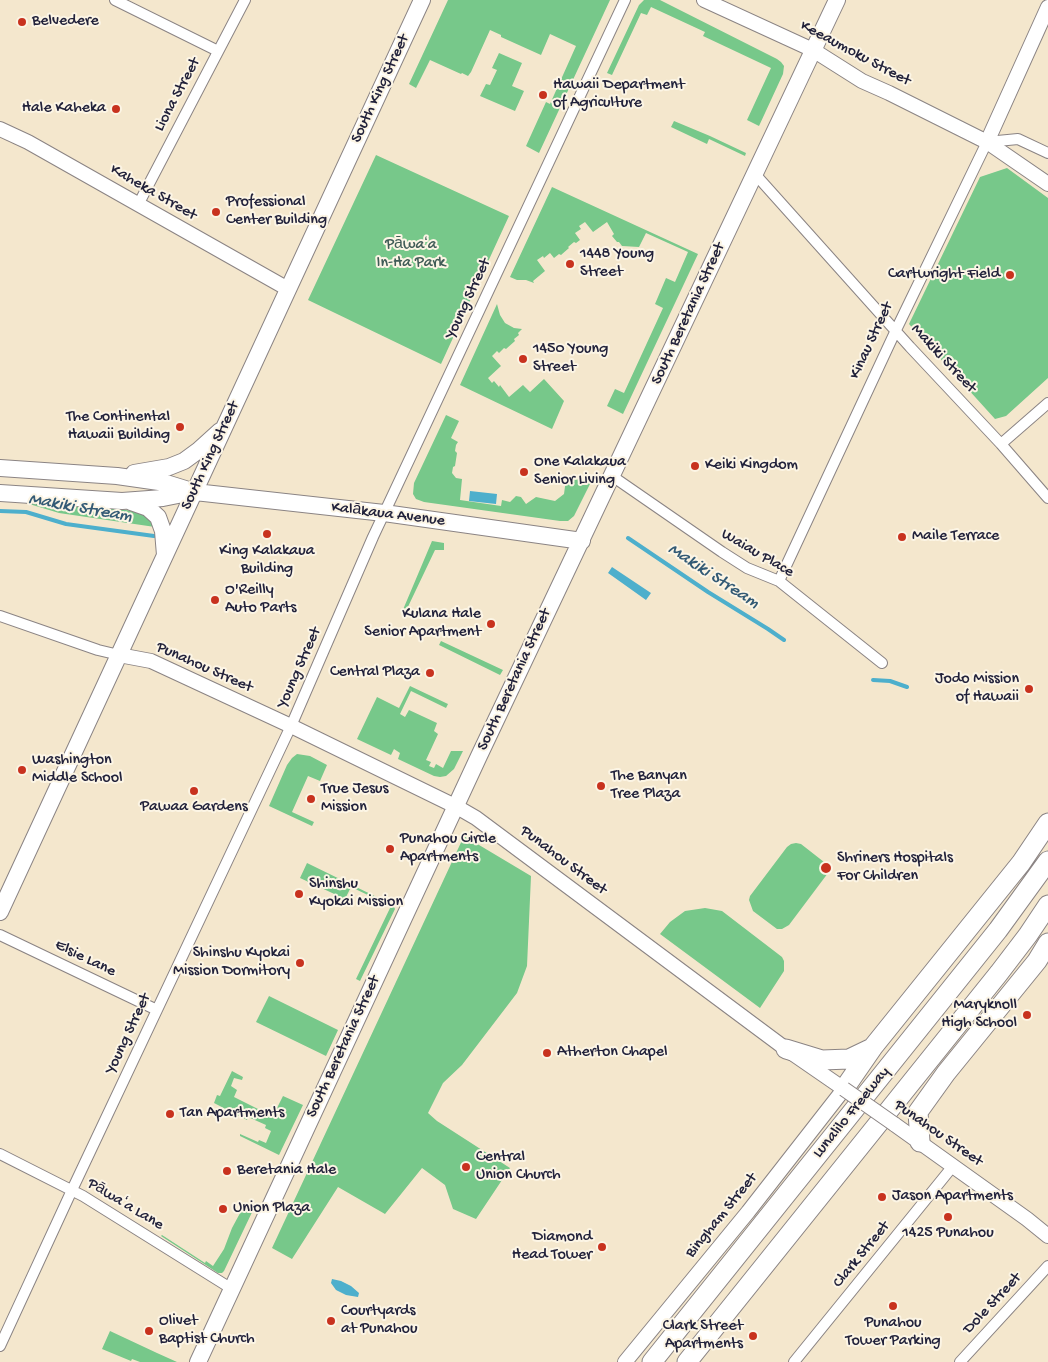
<!DOCTYPE html>
<html>
<head>
<meta charset="utf-8">
<style>
  body { margin:0 }
  canvas { display:block; background:#f4e7cd }
</style>
</head>
<body>
<canvas width="1048" height="1362"></canvas>
<script>
const g = document.querySelector('canvas').getContext('2d');
g.lineJoin = 'round';
function fill(path, color) {
  g.fillStyle = color;
  g.fill(path, 'evenodd');
}
function shape(rows) {
  const path = new Path2D();
  for (const r of rows) {
    path.moveTo(r[0], r[1]);
    for (let i = 2; i < r.length; i += 2) path.lineTo(r[i], r[i + 1]);
  }
  return path;
}
function stroke(path, color, width, dash) {
  g.strokeStyle = color;
  g.lineWidth = width;
  g.lineCap = dash ? 'butt' : 'round';
  g.setLineDash(dash || []);
  g.stroke(path);
}
function write(font, color, halo, rows, align = 'center') {
  g.font = font + ' "Gochi Hand",sans-serif';
  g.lineWidth = 4;
  g.setLineDash([]);
  g.textBaseline = 'middle';
  g.strokeStyle = halo;
  g.fillStyle = color;
  for (const [text, x, y, turn = 0] of rows) {
    g.save();
    g.translate(x, y);
    g.rotate((+turn || 0) * Math.PI / 180);
    g.textAlign = isNaN(turn) ? turn : align;
    if (halo) g.strokeText(text, 0, 0);
    g.fillText(text, 0, 0);
    g.restore();
  }
}
const green = shape([
  [448,0,610,0,539,153,526,146,546,102,550,104,576,46,550,34,541,55,501,37,501,35,490,30,471,72,468,76,462,73,461,74,430,60,416,88,409,84],
  [644,0,660,0,777,59,781,62,784,66,783,74,759,126,747,120,771,68,703,36,705,32,651,7,647,15,641,13,612,75,607,73,639,5],
  [499,53,522,63,512,86,524,91,515,111,480,96,486,84,490,85,497,70,492,68],
  [674,121,710,136,746,153,745,156,709,139,707,144,671,127],
  [376,155,509,216,441,364,308,300],
  [1007,168,1048,198,1048,378,1006,416,995,419,909,324,980,177],
  [552,187,698,254,623,414,607,406,615,389,624,393,663,308,655,304,666,278,675,282,688,252,646,233,639,247,622,246,619,242,617,242,612,236,614,234,607,222,593,232,585,222,579,226,581,229,575,233,580,240,576,243,574,242,568,247,569,248,561,255,559,254,554,258,550,253,544,258,543,256,537,260,545,271,533,281,534,283,526,280,517,280,510,277],
  [497,304,500,315,505,323,514,328,522,329,518,333,519,335,514,339,515,341,506,349,504,348,499,353,497,351,492,356,501,366,488,378,492,383,494,381,499,387,500,385,509,397,523,385,530,392,544,379,564,401,552,429,460,385],
  [446,415,459,421,451,438,458,442,456,445,455,451,457,453,455,466,453,467,452,473,456,478,462,479,460,500,501,506,502,500,510,502,516,496,521,497,526,504,536,497,555,501,564,494,566,479,592,480,574,516,568,521,560,521,424,502,416,499,413,494,414,483],
  [16,500,83,504,140,512,149,517,155,527,59,513],
  [432,541,444,543,444,550,435,550,405,613,402,612],
  [441,641,503,670,500,675,439,645],
  [410,686,448,704,446,708,411,691,400,714,405,717,409,710,437,723,434,731,438,734,426,760,431,762,429,766,434,768,436,764,443,768,451,751,463,751,454,769,446,776,440,777,434,776,398,759,400,753,394,749,391,755,357,739,377,697,399,708],
  [297,754,310,756,327,765,320,781,308,776,292,812,314,822,312,826,269,806,287,765,292,758],
  [464,836,531,876,527,966,517,993,462,1065,443,1083,428,1113,437,1121,510,1168,476,1219,453,1209,445,1185,422,1168,385,1214,338,1187,292,1259,272,1248],
  [796,843,801,844,824,862,827,865,828,873,789,925,782,929,777,929,753,911,749,900,750,896,787,847,791,844],
  [307,863,393,905,395,909,360,981,356,979,391,906,351,887,345,899,300,878],
  [705,908,722,911,782,957,784,961,784,971,760,1008,660,934,670,922,685,911],
  [269,996,338,1030,326,1056,256,1022],
  [232,1071,243,1077,242,1080,234,1078,231,1086,237,1090,234,1097,270,1115,273,1116,283,1096,303,1105,279,1155,240,1136,240,1134,258,1142,259,1140,266,1143,271,1131,265,1128,266,1125,248,1117,247,1120,214,1103,217,1095,220,1096],
  [246,1202,255,1206,224,1271,222,1273,218,1273,161,1236,162,1235,205,1263,206,1261,213,1266,224,1249,232,1228],
  [110,1331,157,1353,177,1362,140,1362,132,1359,131,1361,102,1349]
]);
const water = shape([
  [470,491,497,494,496,504,469,501],
  [612,567,651,593,646,600,608,573],
  [332,1279,341,1281,351,1286,359,1293,358,1297,346,1295,336,1290,331,1283]
]);
const stream = shape([
  [0,511,26,512,66,524,154,536],
  [628,538,708,592,768,629,784,640],
  [873,680,890,681,907,687]
]);
const street = shape([
  [115,0,218,51],
  [755,174,910,347,1001,444,1048,498],
  [138,205,245,0],
  [1001,444,1048,403],
  [612,476,722,552,747,568,779,581,882,663],
  [779,581,896,330,987,142,1018,139,1048,153],
  [0,616,98,650,119,655],
  [0,935,157,1010],
  [0,1154,83,1196,232,1289],
  [0,1346,72,1190,291,726,373,537,625,0],
  [794,1362,953,1166],
  [960,1362,1048,1266]
]);
const secondary = shape([
  [704,0,813,50,862,81,889,93,987,142,1048,184],
  [0,129,28,142,288,289],
  [987,142,1048,7],
  [119,655,151,661,291,726,457,807,476,818,786,1049,844,1089,748,1212,625,1362],
  [894,1124,1027,1219,1048,1236]
]);
const primary = shape([
  [0,468,117,476,166,483,195,492,384,513,582,541],
  [134,473,169,467,184,461,199,450,220,431],
  [0,493,122,501,163,498,193,492],
  [131,502,148,508,158,517,163,531,165,555],
  [0,912,422,0],
  [198,1362,479,756,837,0]
]);
const highway = shape([
  [786,1049,822,1060,849,1059,872,1048],
  [844,1089,873,1047,1021,863,1048,823],
  [920,1142,918,1112,946,1073,1037,961,1048,943],
  [652,1362,998,930,1048,861],
  [687,1362,999,973,1028,935,1048,905]
]);
const secondaryBridge = shape([
  [844,1089,894,1124]
]);
const markers = [
  [22,22,5,"#c8321e"],
  [543,95,5,"#c8321e"],
  [116,109,5,"#c8321e"],
  [216,212,5,"#c8321e"],
  [570,264,5,"#c8321e"],
  [1010,275,5,"#c8321e"],
  [523,359,5,"#c8321e"],
  [180,427,5,"#c8321e"],
  [695,466,5,"#c8321e"],
  [524,472,5,"#c8321e"],
  [267,534,5,"#c8321e"],
  [902,537,5,"#c8321e"],
  [215,600,5,"#c8321e"],
  [491,624,5,"#c8321e"],
  [430,673,5,"#c8321e"],
  [1029,689,5,"#c8321e"],
  [22,770,5,"#c8321e"],
  [601,786,5,"#c8321e"],
  [194,791,5,"#c8321e"],
  [311,799,5,"#c8321e"],
  [390,849,5,"#c8321e"],
  [826,868,6,"#c8321e"],
  [299,894,5,"#c8321e"],
  [300,963,5,"#c8321e"],
  [1027,1015,5,"#c8321e"],
  [547,1053,5,"#c8321e"],
  [170,1114,5,"#c8321e"],
  [466,1167,5,"#c8321e"],
  [227,1171,5,"#c8321e"],
  [882,1197,5,"#c8321e"],
  [223,1209,5,"#c8321e"],
  [948,1217,5,"#c8321e"],
  [602,1247,5,"#c8321e"],
  [893,1306,5,"#c8321e"],
  [331,1321,5,"#c8321e"],
  [149,1331,5,"#c8321e"],
  [753,1336,5,"#c8321e"]
];
const poiNames = [
  ["Belvedere",32,22],
  ["Hawaii Department",553,86],
  ["of Agriculture",553,104],
  ["Hale Kaheka",106,109,"right"],
  ["Professional",226,203],
  ["Center Building",226,221],
  ["1448 Young",580,255],
  ["Street",580,273],
  ["Cartwright Field",1000,275,"right"],
  ["1450 Young",533,350],
  ["Street",533,368],
  ["The Continental",170,418,"right"],
  ["Hawaii Building",170,436,"right"],
  ["One Kalakaua",534,463],
  ["Senior Living",534,481],
  ["Keiki Kingdom",705,466],
  ["Maile Terrace",912,537],
  ["King Kalakaua",267,552,"center"],
  ["Building",267,570,"center"],
  ["O'Reilly",225,591],
  ["Auto Parts",225,609],
  ["Kulana Hale",481,615,"right"],
  ["Senior Apartment",481,633,"right"],
  ["Central Plaza",420,673,"right"],
  ["Jodo Mission",1019,680,"right"],
  ["of Hawaii",1019,698,"right"],
  ["Washington",32,761],
  ["Middle School",32,779],
  ["The Banyan",611,777],
  ["Tree Plaza",611,795],
  ["True Jesus",321,790],
  ["Mission",321,808],
  ["Pawaa Gardens",194,808,"center"],
  ["Punahou Circle",400,840],
  ["Apartments",400,858],
  ["Shriners Hospitals",837,859],
  ["For Children",837,877],
  ["Shinshu",309,885],
  ["Kyokai Mission",309,903],
  ["Shinshu Kyokai",290,954,"right"],
  ["Mission Dormitory",290,972,"right"],
  ["Maryknoll",1017,1006,"right"],
  ["High School",1017,1024,"right"],
  ["Atherton Chapel",557,1053],
  ["Tan Apartments",180,1114],
  ["Central",476,1158],
  ["Union Church",476,1176],
  ["Beretania Hale",237,1171],
  ["Jason Apartments",892,1197],
  ["Union Plaza",233,1209],
  ["1425 Punahou",948,1234,"center"],
  ["Diamond",592,1238,"right"],
  ["Head Tower",592,1256,"right"],
  ["Courtyards",341,1312],
  ["at Punahou",341,1330],
  ["Olivet",159,1322],
  ["Baptist Church",159,1340],
  ["Punahou",893,1324,"center"],
  ["Tower Parking",893,1342,"center"],
  ["Clark Street",743,1327,"right"],
  ["Apartments",743,1345,"right"]
];
const streetNames = [
  ["Keeaumoku Street",855,54,28],
  ["South King Street",381,89,-65],
  ["Liona Street",178,95,-62],
  ["Kaheka Street",153,193,30],
  ["Young Street",469,299,-65],
  ["South Beretania Street",689,314,-65],
  ["Kinau Street",872,341,-65],
  ["Makiki Street",943,359,47],
  ["South King Street",211,456,-65],
  ["Kalākaua Avenue",388,515,7],
  ["Waiau Place",757,554,30],
  ["Punahou Street",204,668,24],
  ["Young Street",300,668,-66],
  ["South Beretania Street",515,680,-65],
  ["Punahou Street",563,861,37],
  ["Elsie Lane",85,959,26],
  ["Young Street",129,1034,-65],
  ["South Beretania Street",344,1047,-65],
  ["Lunalilo Freeway",852,1113,-51],
  ["Punahou Street",938,1134,35],
  ["Pāwaʻa Lane",125,1205,31],
  ["Bingham Street",722,1216,-51],
  ["Clark Street",862,1255,-51],
  ["Dole Street",993,1304,-47]
];
const parkNames = [
  ["Pāwaʻa",411,246],
  ["In-Ha Park",411,264]
];
const waterNames = [
  ["Makiki Stream",80,509,10],
  ["Makiki Stream",713,577,33]
];
fill(green, '#77c88a');
fill(water, '#4dafcc');
stroke(stream, '#4dafcc', 4);
stroke(street, '#8b8484', 12);
stroke(secondary, '#8b8484', 16);
stroke(primary, '#8b8484', 18);
stroke(highway, '#8b8484', 21);
stroke(street, '#fff', 10);
stroke(secondary, '#fff', 14);
stroke(primary, '#fff', 16);
stroke(highway, '#fff', 19);
stroke(secondaryBridge, '#8b8484', 16, []);
stroke(secondaryBridge, '#fff', 14);
for (const [x, y, r, color] of markers) {
  const dot = new Path2D();
  dot.arc(x, y, r, 0, 2 * Math.PI);
  g.fillStyle = color;
  g.fill(dot);
  stroke(dot, '#fcf5e5', 2);
}
write('16px', '#22223b', '#fcf5e5', poiNames, 'left');
write('16px', '#22223b', '#fcf5e5', streetNames);
write('16px', '#405c57', '#fcf5e5', parkNames);
write('italic 18px', '#335a75', '#fcf5e5', waterNames);
</script>
</body>
</html>
